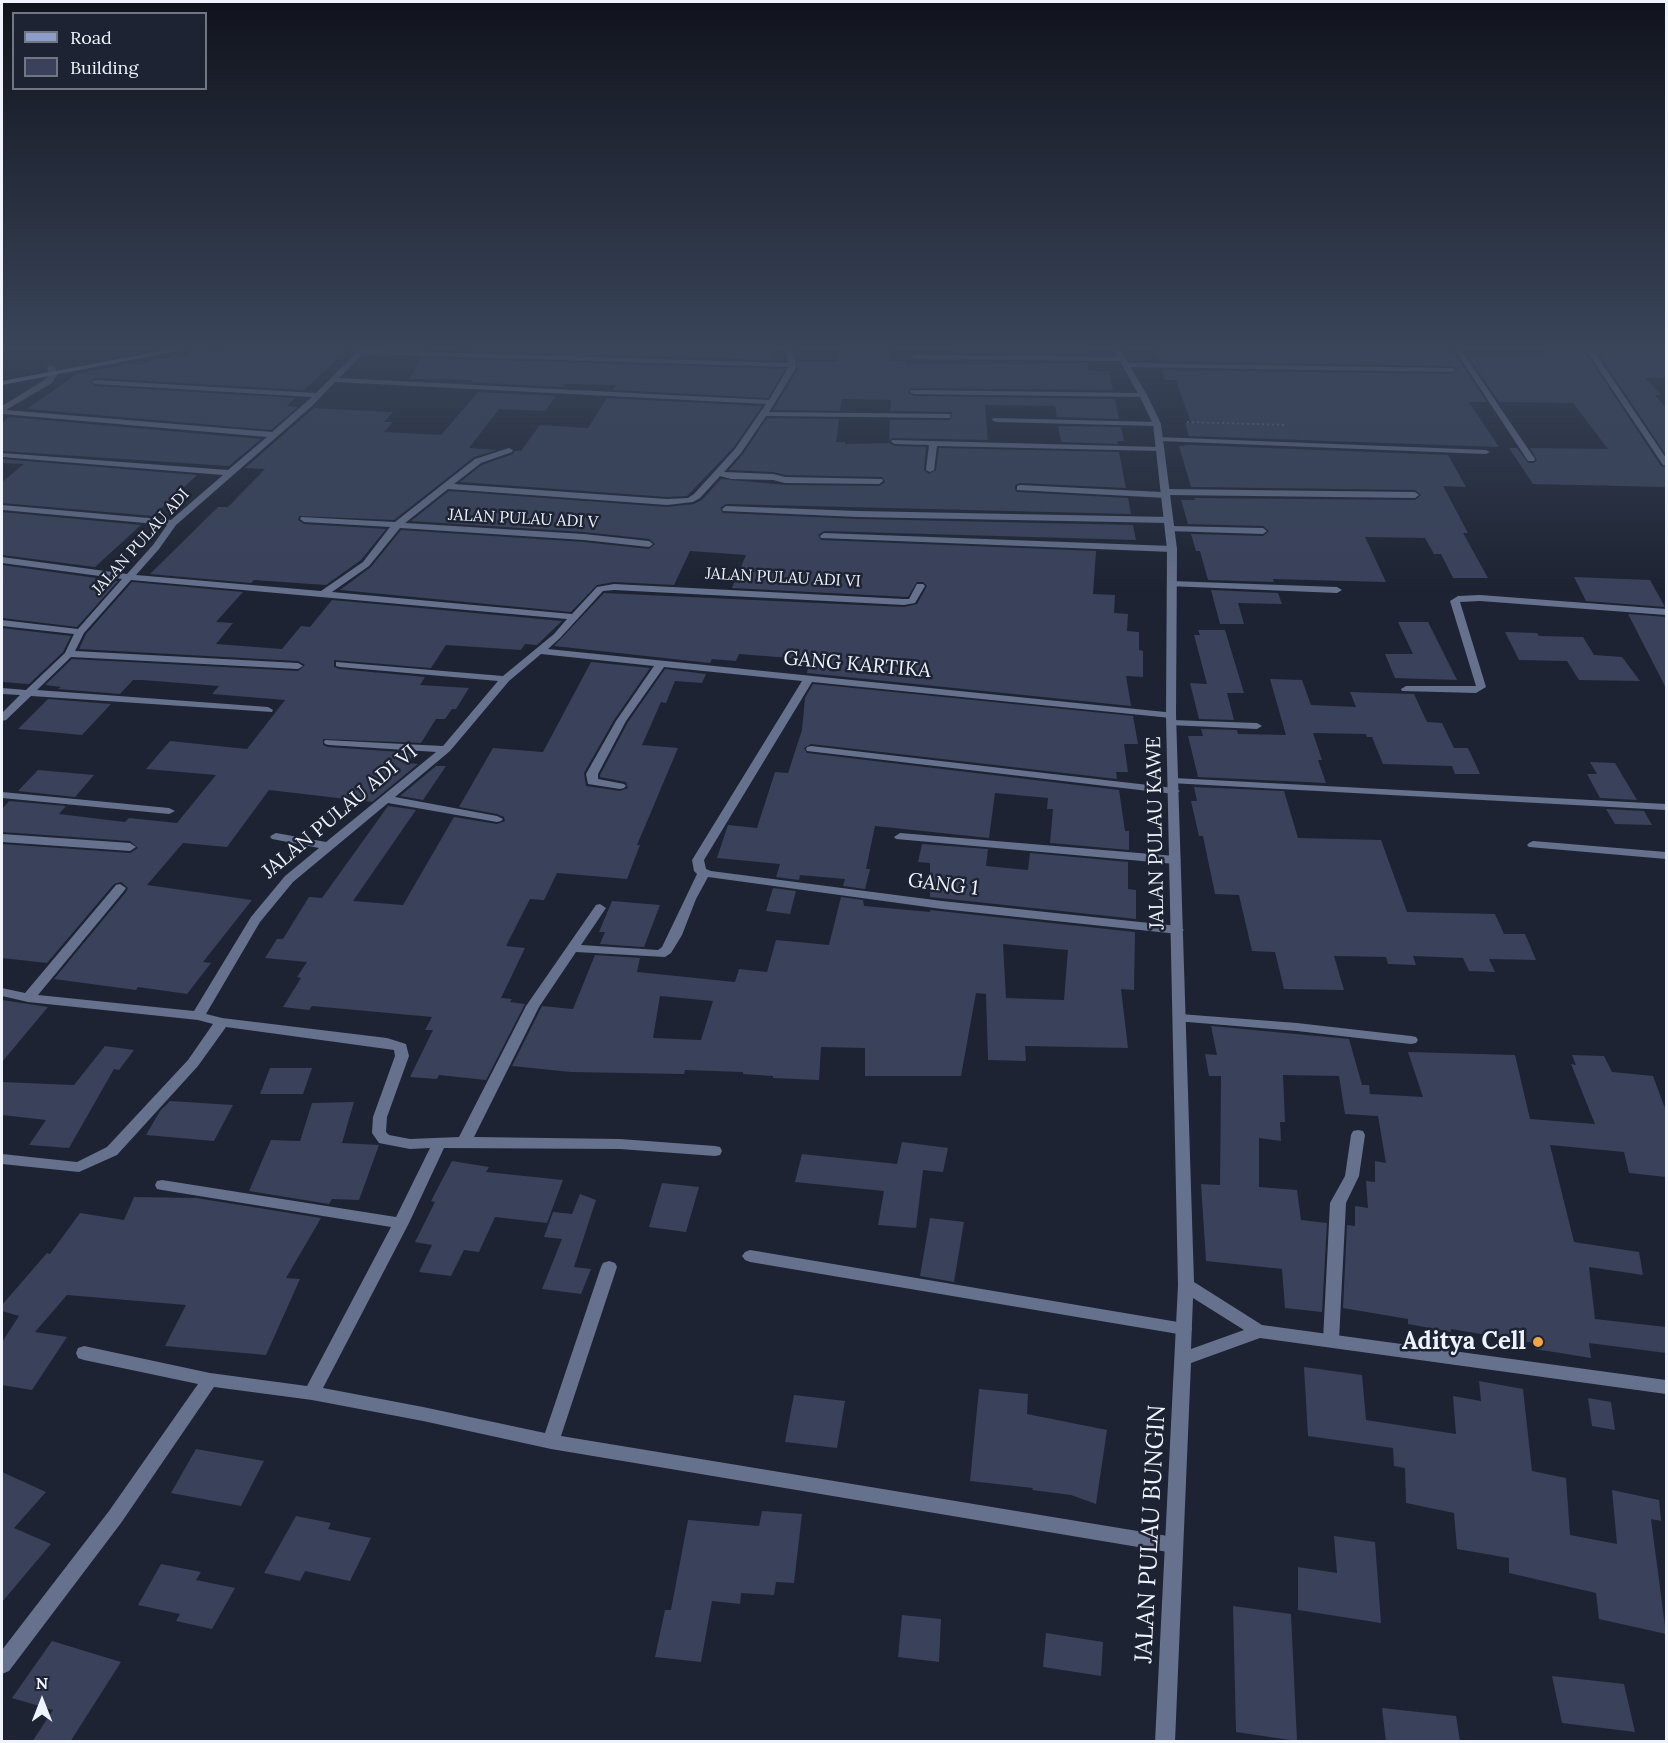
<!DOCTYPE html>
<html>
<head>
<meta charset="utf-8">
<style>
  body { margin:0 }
  #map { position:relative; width:1668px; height:1743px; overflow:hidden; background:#1d2332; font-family:Lora,serif }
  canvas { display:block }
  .frame { position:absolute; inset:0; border:3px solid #eff3fd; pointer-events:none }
  .legend { position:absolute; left:12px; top:12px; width:195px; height:78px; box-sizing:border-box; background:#1d2332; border:2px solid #717683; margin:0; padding:8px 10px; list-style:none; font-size:18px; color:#eff3fd }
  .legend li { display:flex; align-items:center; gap:12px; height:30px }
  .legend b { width:30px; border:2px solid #717683 }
  .north { position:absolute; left:12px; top:1671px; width:60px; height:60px; -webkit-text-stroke:4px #1d2332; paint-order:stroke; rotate:0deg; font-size:16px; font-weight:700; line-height:24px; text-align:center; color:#eff3fd }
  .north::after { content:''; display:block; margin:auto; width:21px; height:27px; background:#eff3fd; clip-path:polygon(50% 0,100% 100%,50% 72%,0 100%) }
</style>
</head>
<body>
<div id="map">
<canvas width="1668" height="1743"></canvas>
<div class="frame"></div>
<ul class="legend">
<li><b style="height:8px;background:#8c9dca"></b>Road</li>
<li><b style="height:16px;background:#39425a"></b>Building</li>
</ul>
<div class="north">N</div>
</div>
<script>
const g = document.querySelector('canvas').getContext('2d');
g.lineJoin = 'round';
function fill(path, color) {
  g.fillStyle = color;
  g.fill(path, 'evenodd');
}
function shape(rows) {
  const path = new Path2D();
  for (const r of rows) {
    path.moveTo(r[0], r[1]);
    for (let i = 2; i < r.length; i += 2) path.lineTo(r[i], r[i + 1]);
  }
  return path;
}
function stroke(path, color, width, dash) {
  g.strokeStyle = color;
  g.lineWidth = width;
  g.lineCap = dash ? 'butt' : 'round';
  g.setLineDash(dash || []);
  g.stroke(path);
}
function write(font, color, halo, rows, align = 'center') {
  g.font = font + ' Lora,serif';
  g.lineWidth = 5;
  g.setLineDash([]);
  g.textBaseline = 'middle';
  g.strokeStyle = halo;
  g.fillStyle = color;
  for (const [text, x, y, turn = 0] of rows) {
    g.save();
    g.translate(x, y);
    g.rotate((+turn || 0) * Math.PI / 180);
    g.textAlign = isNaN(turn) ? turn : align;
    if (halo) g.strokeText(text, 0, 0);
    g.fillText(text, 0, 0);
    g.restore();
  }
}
const building = shape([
  [234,347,350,347,304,390,95,378,89,381,95,386,295,398,287,406,298,407,271,430,27,409,78,373,121,366,124,364,149,363,154,358,166,359,172,355,186,356,191,351,218,352],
  [429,347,673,347,775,350,772,360,427,350],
  [840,347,891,347,890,361,906,361,906,364,1087,363,1089,371,1109,371,1113,390,911,388,908,393,914,396,1115,399,1119,419,1057,417,1055,406,985,405,988,440,892,438,889,441,890,420,950,420,952,412,890,411,891,400,842,399,840,411,773,410,798,369,797,362,838,362],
  [952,347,1082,347,1084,354,953,353],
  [1156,347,1317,350,1316,347,1446,347,1451,354,1455,354,1487,402,1469,402,1499,447,1189,436,1185,423,1191,423,1176,380,1165,380,1162,370,1452,374,1458,369,1452,366,1160,361],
  [1541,347,1582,347,1661,466,1666,467,1666,487,1533,484,1509,448,1517,448,1528,463,1534,463,1537,460,1530,448,1608,449,1573,403,1499,402,1467,354,1547,355],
  [1594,347,1657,347,1666,357,1666,378,1645,378,1661,395,1655,395,1666,408,1666,455],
  [422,358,785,369,768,398,613,390,616,385,565,384,562,387,485,383,472,382,473,380,409,379],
  [478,392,556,396,545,411,499,409,469,448,497,450,474,457,394,520,299,516,298,520,304,524,386,529,361,560,326,585,254,580,251,583,150,574,218,507,228,507,265,469,245,468,314,408,393,412,384,422,393,422,384,432,441,435],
  [607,398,762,406,733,448,687,496,667,497,460,482,482,465,513,454,515,451,521,451,540,425,588,428],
  [9,417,261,439,229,466,2,451,2,423],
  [767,418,839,419,836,442,845,442,845,444,889,443,895,446,926,447,924,470,929,474,936,470,939,448,1119,452,1126,488,1020,483,1015,485,1015,490,1017,492,1128,498,1131,514,726,504,720,508,723,513,858,519,1133,525,1136,540,824,531,818,535,821,540,1096,551,1093,594,1115,595,1114,613,1128,614,1127,631,1139,632,1139,650,1143,651,1143,677,1126,676,1131,706,807,673,809,661,790,658,739,654,736,661,712,659,710,663,554,646,604,593,904,607,917,604,927,586,923,582,917,582,908,597,732,588,746,555,690,551,674,585,614,582,597,585,571,612,340,590,371,567,401,530,584,542,649,549,655,544,649,539,584,532,411,521,449,491,667,507,694,504,702,500,721,479,785,485,879,486,885,482,882,477,785,475,773,472,729,470,743,454],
  [1058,426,1121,427,1124,441,1117,441,1118,444,1061,442],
  [1191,445,1448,455,1466,487,1443,486,1468,533,1463,533,1488,578,1453,578,1441,554,1434,554,1425,538,1365,537,1386,582,1273,579,1274,582,1208,580,1200,551,1196,551,1191,534,1263,536,1269,531,1263,526,1188,524,1181,500,1195,500,1194,498,1415,500,1421,495,1415,490,1191,487,1179,446],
  [2,459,197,475,153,516,2,503,2,482,24,464,2,463],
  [2,512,141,525,95,567,2,555],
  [2,565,118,581,77,627,2,618],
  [1574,577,1650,580,1665,607,1586,601],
  [132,582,243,592,216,622,233,623,216,644,282,649,301,626,310,627,332,600,562,621,537,645,525,644,521,650,446,645,431,668,334,660,334,667,339,669,425,677,420,685,469,688,456,709,452,709,445,719,436,719,421,743,323,739,323,745,328,747,415,753,408,763,418,764,372,802,269,790,227,847,183,843,147,885,252,900,203,962,211,963,187,994,138,987,136,990,54,979,126,892,128,888,121,882,114,884,47,963,2,958,2,844,130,853,138,848,130,841,2,832,2,809,9,801,66,806,59,814,125,822,129,818,177,823,216,775,146,769,170,741,247,749,285,700,212,694,219,686,142,680,133,680,120,694,58,689,61,687,45,685,72,659,298,671,305,665,298,661,79,649,86,634],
  [1211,590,1278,593,1282,604,1238,603,1244,624,1220,624],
  [1628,614,1666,617,1666,688],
  [1398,622,1428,622,1457,680,1395,678,1385,654,1413,654],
  [2,628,71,636,63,652,29,684,2,682],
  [1198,630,1225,630,1244,693,1227,693,1234,720,1199,719,1190,683,1207,684,1194,635,1200,635],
  [1505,632,1537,633,1539,636,1583,637,1594,655,1622,657,1640,681,1579,680,1567,661,1519,660],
  [591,662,650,668,614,720,584,773,586,786,620,791,628,788,626,782,600,777,600,775,628,722,665,669,706,674,702,683,675,681,666,703,661,702,642,745,678,748,637,845,640,845,627,879,557,873,544,900,530,899,506,946,525,948,501,998,512,999,510,1002,525,1004,486,1080,439,1075,437,1079,410,1077,433,1030,425,1030,432,1017,312,1006,309,1010,283,1007,301,978,297,977,307,962,265,958,277,939,283,939,309,897,322,898,388,806,416,810,353,901,403,905,454,817,497,824,505,821,504,817,497,814,459,807,493,748,543,752],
  [1270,679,1302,680,1311,705,1356,707,1350,692,1414,694,1427,722,1442,723,1454,748,1468,748,1480,774,1455,774,1452,766,1383,764,1372,737,1367,737,1366,734,1313,733,1322,760,1318,760,1326,783,1198,777,1188,736,1203,736,1201,729,1237,730,1238,734,1286,735],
  [813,684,1133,716,1138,744,1124,744,1128,772,1116,772,1117,779,811,744,804,748,807,753,1119,790,1125,831,1129,831,1129,850,1050,843,1053,809,1047,809,1048,798,995,793,989,838,875,826,866,869,870,869,865,889,843,886,845,879,800,875,799,880,776,877,780,864,717,858,728,825,757,828,775,772,788,773,802,730,805,698],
  [48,699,111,704,82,735,18,729],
  [1590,762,1615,763,1637,800,1600,798,1587,774,1597,774],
  [436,766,446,766,423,800,400,796],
  [38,770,94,775,75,797,18,791],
  [1194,787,1284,791,1298,838,1381,840,1407,912,1495,914,1504,934,1525,934,1536,960,1489,959,1495,972,1469,971,1463,958,1413,956,1416,965,1388,964,1386,957,1334,956,1344,990,1284,989,1275,952,1252,951,1239,895,1215,894,1203,836,1199,836,1191,801,1197,801],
  [1606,809,1644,811,1652,825,1615,824],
  [922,844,988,849,986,866,1028,870,1030,853,1128,862,1128,889,1136,890,1136,919,930,897,930,863,918,862],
  [773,888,796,891,790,914,766,911],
  [841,897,863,900,864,906,930,912,930,910,1135,932,1134,990,1121,989,1128,1048,1025,1046,1026,1061,988,1060,986,994,976,993,961,1076,865,1076,865,1048,821,1047,819,1080,773,1078,773,1076,743,1074,743,1072,685,1070,684,1074,571,1072,512,1066,542,1006,573,1009,595,955,640,958,637,972,735,982,739,969,767,972,776,940,829,945],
  [1003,944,1068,950,1064,1000,1006,998],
  [660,996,713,1001,701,1040,653,1038],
  [612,901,660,905,644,947,600,944,605,932,599,932],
  [2,1000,48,1007,2,1062],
  [1211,1026,1349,1039,1362,1085,1369,1085,1370,1094,1423,1097,1408,1052,1515,1055,1530,1119,1595,1124,1571,1064,1576,1065,1572,1055,1604,1056,1612,1072,1653,1076,1666,1111,1666,1177,1629,1173,1624,1152,1550,1145,1574,1242,1639,1252,1643,1275,1589,1267,1595,1319,1666,1327,1666,1353,1589,1343,1591,1358,1535,1349,1534,1343,1451,1329,1451,1332,1408,1324,1408,1319,1343,1308,1347,1225,1355,1226,1355,1206,1368,1208,1366,1181,1375,1182,1375,1161,1386,1163,1378,1116,1345,1114,1339,1076,1283,1075,1285,1122,1280,1122,1281,1141,1259,1138,1259,1187,1297,1190,1301,1220,1327,1223,1322,1312,1285,1308,1282,1269,1206,1261,1201,1184,1220,1185,1221,1076,1209,1076,1205,1054,1217,1055],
  [105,1046,134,1050,119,1070,114,1069,69,1148,29,1145,46,1120,2,1115,2,1082,74,1085],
  [270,1068,312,1068,303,1094,260,1094],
  [170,1101,233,1105,214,1141,146,1135,160,1111],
  [354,1102,342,1143,379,1145,359,1200,332,1199,329,1204,249,1191,271,1140,300,1141,312,1103],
  [902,1142,948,1148,943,1172,923,1170,916,1228,878,1225,884,1191,795,1182,802,1154,897,1164],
  [452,1161,489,1167,486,1172,563,1180,547,1223,495,1217,479,1252,464,1250,451,1276,419,1272,432,1245,415,1242,435,1202,431,1201],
  [662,1183,699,1187,686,1232,649,1227],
  [580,1194,596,1200,574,1267,591,1269,581,1294,542,1289,562,1239,544,1237,553,1212,572,1214],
  [134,1197,196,1198,321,1218,286,1278,300,1279,266,1355,165,1346,186,1305,67,1295,35,1332,67,1337,32,1390,2,1385,2,1342,19,1316,2,1311,2,1305,47,1253,50,1254,80,1213,124,1220],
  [930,1218,964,1222,954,1282,920,1276],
  [1304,1367,1362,1375,1366,1420,1456,1434,1453,1396,1481,1401,1479,1381,1523,1389,1532,1471,1566,1478,1570,1535,1617,1544,1612,1490,1659,1500,1661,1521,1651,1519,1666,1634,1599,1619,1596,1593,1509,1573,1509,1558,1457,1549,1454,1513,1406,1503,1405,1468,1394,1466,1393,1448,1308,1436],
  [979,1389,1028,1394,1027,1414,1107,1430,1096,1504,1071,1495,1032,1490,1033,1488,970,1481],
  [794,1395,845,1401,837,1448,785,1442],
  [1588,1398,1611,1402,1615,1430,1592,1426],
  [196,1449,264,1461,241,1506,171,1493],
  [2,1472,46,1492,14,1528,51,1544,2,1602],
  [762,1511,802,1514,794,1583,776,1582,774,1595,741,1593,740,1604,712,1601,701,1662,655,1657,665,1610,671,1610,688,1520,759,1526],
  [296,1516,331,1523,328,1529,371,1538,350,1581,305,1571,300,1581,264,1573],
  [1334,1536,1375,1542,1381,1623,1298,1610,1298,1567,1337,1573],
  [161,1564,201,1572,196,1580,235,1588,212,1629,176,1621,180,1614,138,1605],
  [1233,1606,1291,1614,1297,1741,1236,1732],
  [902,1615,941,1619,939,1662,898,1657],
  [1046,1633,1103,1642,1101,1676,1043,1667],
  [52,1641,121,1662,70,1742,32,1742,53,1710,12,1698],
  [1552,1676,1624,1684,1635,1732,1562,1723],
  [1382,1708,1456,1716,1460,1742,1386,1742]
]);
const path = shape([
  [1187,422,1286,425]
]);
const minor = shape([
  [362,347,369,347,367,350,788,363,786,347,793,347,796,368,769,412,950,414,950,418,947,418,766,416,741,453,724,472,773,474,785,477,882,479,883,481,879,484,785,483,773,480,731,479,720,476,700,498,693,502,667,505,448,489,405,523,584,534,649,541,653,544,649,547,584,540,400,528,369,566,332,592,572,614,597,587,614,584,904,599,909,599,917,584,923,584,925,586,915,603,904,605,614,590,603,591,560,638,548,649,1175,713,1176,715,1175,717,1171,718,812,682,704,860,706,869,711,871,942,901,1178,926,1184,930,1178,934,942,909,708,877,696,899,682,935,671,953,665,957,576,952,539,1007,474,1137,620,1139,715,1146,720,1147,722,1151,720,1155,715,1156,620,1149,444,1148,409,1223,323,1388,423,1407,545,1433,601,1267,603,1263,609,1261,615,1263,617,1267,561,1436,1174,1537,1180,1539,1183,1545,1180,1551,1174,1553,551,1449,423,1421,312,1400,214,1387,121,1523,9,1671,2,1674,2,1650,109,1511,198,1384,84,1360,78,1358,76,1353,78,1348,84,1346,210,1373,307,1386,391,1227,162,1190,157,1189,155,1185,157,1181,162,1180,396,1217,430,1148,410,1149,384,1144,379,1143,372,1133,373,1117,395,1056,394,1050,226,1027,198,1066,117,1155,79,1172,2,1164,2,1154,77,1162,107,1147,188,1060,213,1024,198,1020,28,1002,2,996,2,988,25,993,116,885,120,884,126,888,124,891,38,995,194,1011,251,917,285,876,319,848,272,839,270,837,272,835,276,833,326,842,436,752,329,745,325,744,324,742,325,740,443,746,498,681,340,667,336,666,336,662,503,676,554,634,567,619,131,580,84,633,75,651,298,663,303,666,298,669,71,657,37,690,268,707,273,710,272,712,31,696,6,720,2,721,2,713,20,695,2,694,2,688,26,690,65,653,74,634,2,626,2,620,78,629,122,579,2,563,2,557,127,574,153,545,167,525,2,510,2,505,171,520,223,475,2,457,2,453,228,470,267,437,2,414,2,406,46,379,49,375,47,367,51,365,55,367,57,375,52,383,6,410,272,432,312,397,95,384,91,382,95,380,316,393,362,347],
  [363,354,788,367,788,368,769,400,339,378,363,354],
  [335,382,766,404,735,449,694,494,688,498,667,499,454,484,481,463,512,452,513,450,509,448,475,459,395,522,301,517,300,519,304,522,390,527,363,562,321,591,136,575,159,549,176,525,312,406,335,382],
  [541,654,654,666,616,721,586,774,588,784,620,789,624,788,626,786,624,784,598,779,598,774,626,721,664,667,802,681,692,860,694,871,697,874,662,947,658,950,581,945,606,908,600,904,596,905,526,1006,459,1137,410,1139,389,1135,386,1132,387,1117,409,1056,406,1044,387,1038,222,1018,206,1014,260,922,293,882,388,803,497,822,501,821,503,819,497,816,395,797,450,751,509,681,541,654],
  [1453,347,1459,347,1535,459,1534,461,1528,461,1453,347],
  [1584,347,1591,347,1666,458,1666,465,1663,465,1584,347],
  [913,355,1122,357,1126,359,1122,361,916,359,913,359,913,355],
  [1124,363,1452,368,1456,370,1452,372,1127,367,1123,365,1124,363],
  [911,390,1143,393,1147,395,1143,397,914,394,910,392,911,390],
  [993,418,1157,422,1161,424,1157,426,996,422,992,420,993,418],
  [1157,437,1486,450,1490,452,1486,454,1160,441,1156,439,1157,437],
  [892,440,1161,447,1165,449,1161,451,937,446,934,470,930,472,926,470,929,445,895,444,891,442,892,440],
  [1020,485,1162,492,1166,489,1415,492,1419,495,1415,498,1170,495,1166,498,1017,490,1017,486,1020,485],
  [726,506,858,511,1169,517,1173,520,1169,523,858,517,723,511,722,509,726,506],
  [1170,526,1263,528,1267,531,1263,534,1167,531,1167,527,1170,526],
  [824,533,1172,546,1177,549,1172,552,821,538,820,536,824,533],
  [1171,581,1337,587,1342,590,1337,593,1168,586,1168,582,1171,581],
  [1480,595,1666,609,1666,615,1480,601,1460,602,1486,687,1476,693,1402,691,1401,689,1406,686,1476,686,1450,601,1458,596,1480,595],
  [1172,720,1257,723,1262,726,1257,729,1168,725,1167,723,1168,721,1172,720],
  [811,746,1174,788,1180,791,1174,794,807,751,806,749,807,747,811,746],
  [1174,778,1666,804,1666,810,1170,783,1168,781,1174,778],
  [2,792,169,808,175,811,169,814,2,798,2,792],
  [900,833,1175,856,1181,860,1175,864,896,839,894,837,900,833],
  [2,834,130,843,136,847,130,851,2,842,2,834],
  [1533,841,1666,852,1666,859,1529,847,1527,845,1529,843,1533,841],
  [1180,1014,1297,1023,1411,1036,1416,1037,1418,1040,1416,1043,1411,1044,1297,1031,1175,1021,1173,1018,1175,1015,1180,1014],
  [1358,1130,1363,1131,1365,1135,1359,1176,1346,1203,1339,1340,1337,1345,1331,1347,1325,1345,1323,1340,1330,1203,1345,1176,1351,1135,1353,1131,1358,1130],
  [750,1250,1184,1323,1190,1324,1192,1329,1190,1334,1184,1335,750,1262,745,1260,742,1256,745,1252,750,1250]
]);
const tertiary = shape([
  [1112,347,1119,347,1147,395,1161,424,1177,549,1176,715,1194,1282,1262,1325,1666,1380,1666,1394,1260,1338,1191,1363,1175,1742,1155,1742,1178,1285,1166,715,1167,549,1153,424,1139,395,1112,347],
  [1193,1298,1244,1330,1191,1349,1193,1298]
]);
const secondary = shape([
  [183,347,198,347,2,385,2,381,183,347]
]);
const markers = [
  [1538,1342,6,"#f3a443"]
];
const farStreetnames = [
  ["JALAN PULAU ADI V",523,519,3],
  ["JALAN PULAU ADI",141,542,-48],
  ["JALAN PULAU ADI VI",783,578,3]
];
const streetNames = [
  ["GANG KARTIKA",857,665,5],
  ["JALAN PULAU ADI VI",340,812,-40],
  ["JALAN PULAU KAWE",1156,833,-91],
  ["GANG 1",943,885,7]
];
const nearPoinames = [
  ["Aditya Cell",1526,1342]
];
const nearStreetnames = [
  ["JALAN PULAU BUNGIN",1151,1534,-87]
];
fill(building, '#39425a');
stroke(path, '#696f7c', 2, [2, 3]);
fill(minor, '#66718d');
fill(tertiary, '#66718d');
fill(secondary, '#8c9dca');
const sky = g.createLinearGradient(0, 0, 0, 591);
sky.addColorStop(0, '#10131c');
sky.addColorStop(0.59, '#3a455a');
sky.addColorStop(1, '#3a455a00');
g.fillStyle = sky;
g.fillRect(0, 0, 1668, 591);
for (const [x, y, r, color] of markers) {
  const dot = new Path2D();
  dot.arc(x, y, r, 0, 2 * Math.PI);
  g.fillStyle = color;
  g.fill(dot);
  stroke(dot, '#1d2332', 2);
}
write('16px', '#eff3fd', '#1d2332', farStreetnames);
write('20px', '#eff3fd', '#1d2332', streetNames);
write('bold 24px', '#eff3fd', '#1d2332', nearPoinames, 'right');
write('24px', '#eff3fd', '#1d2332', nearStreetnames);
</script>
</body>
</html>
